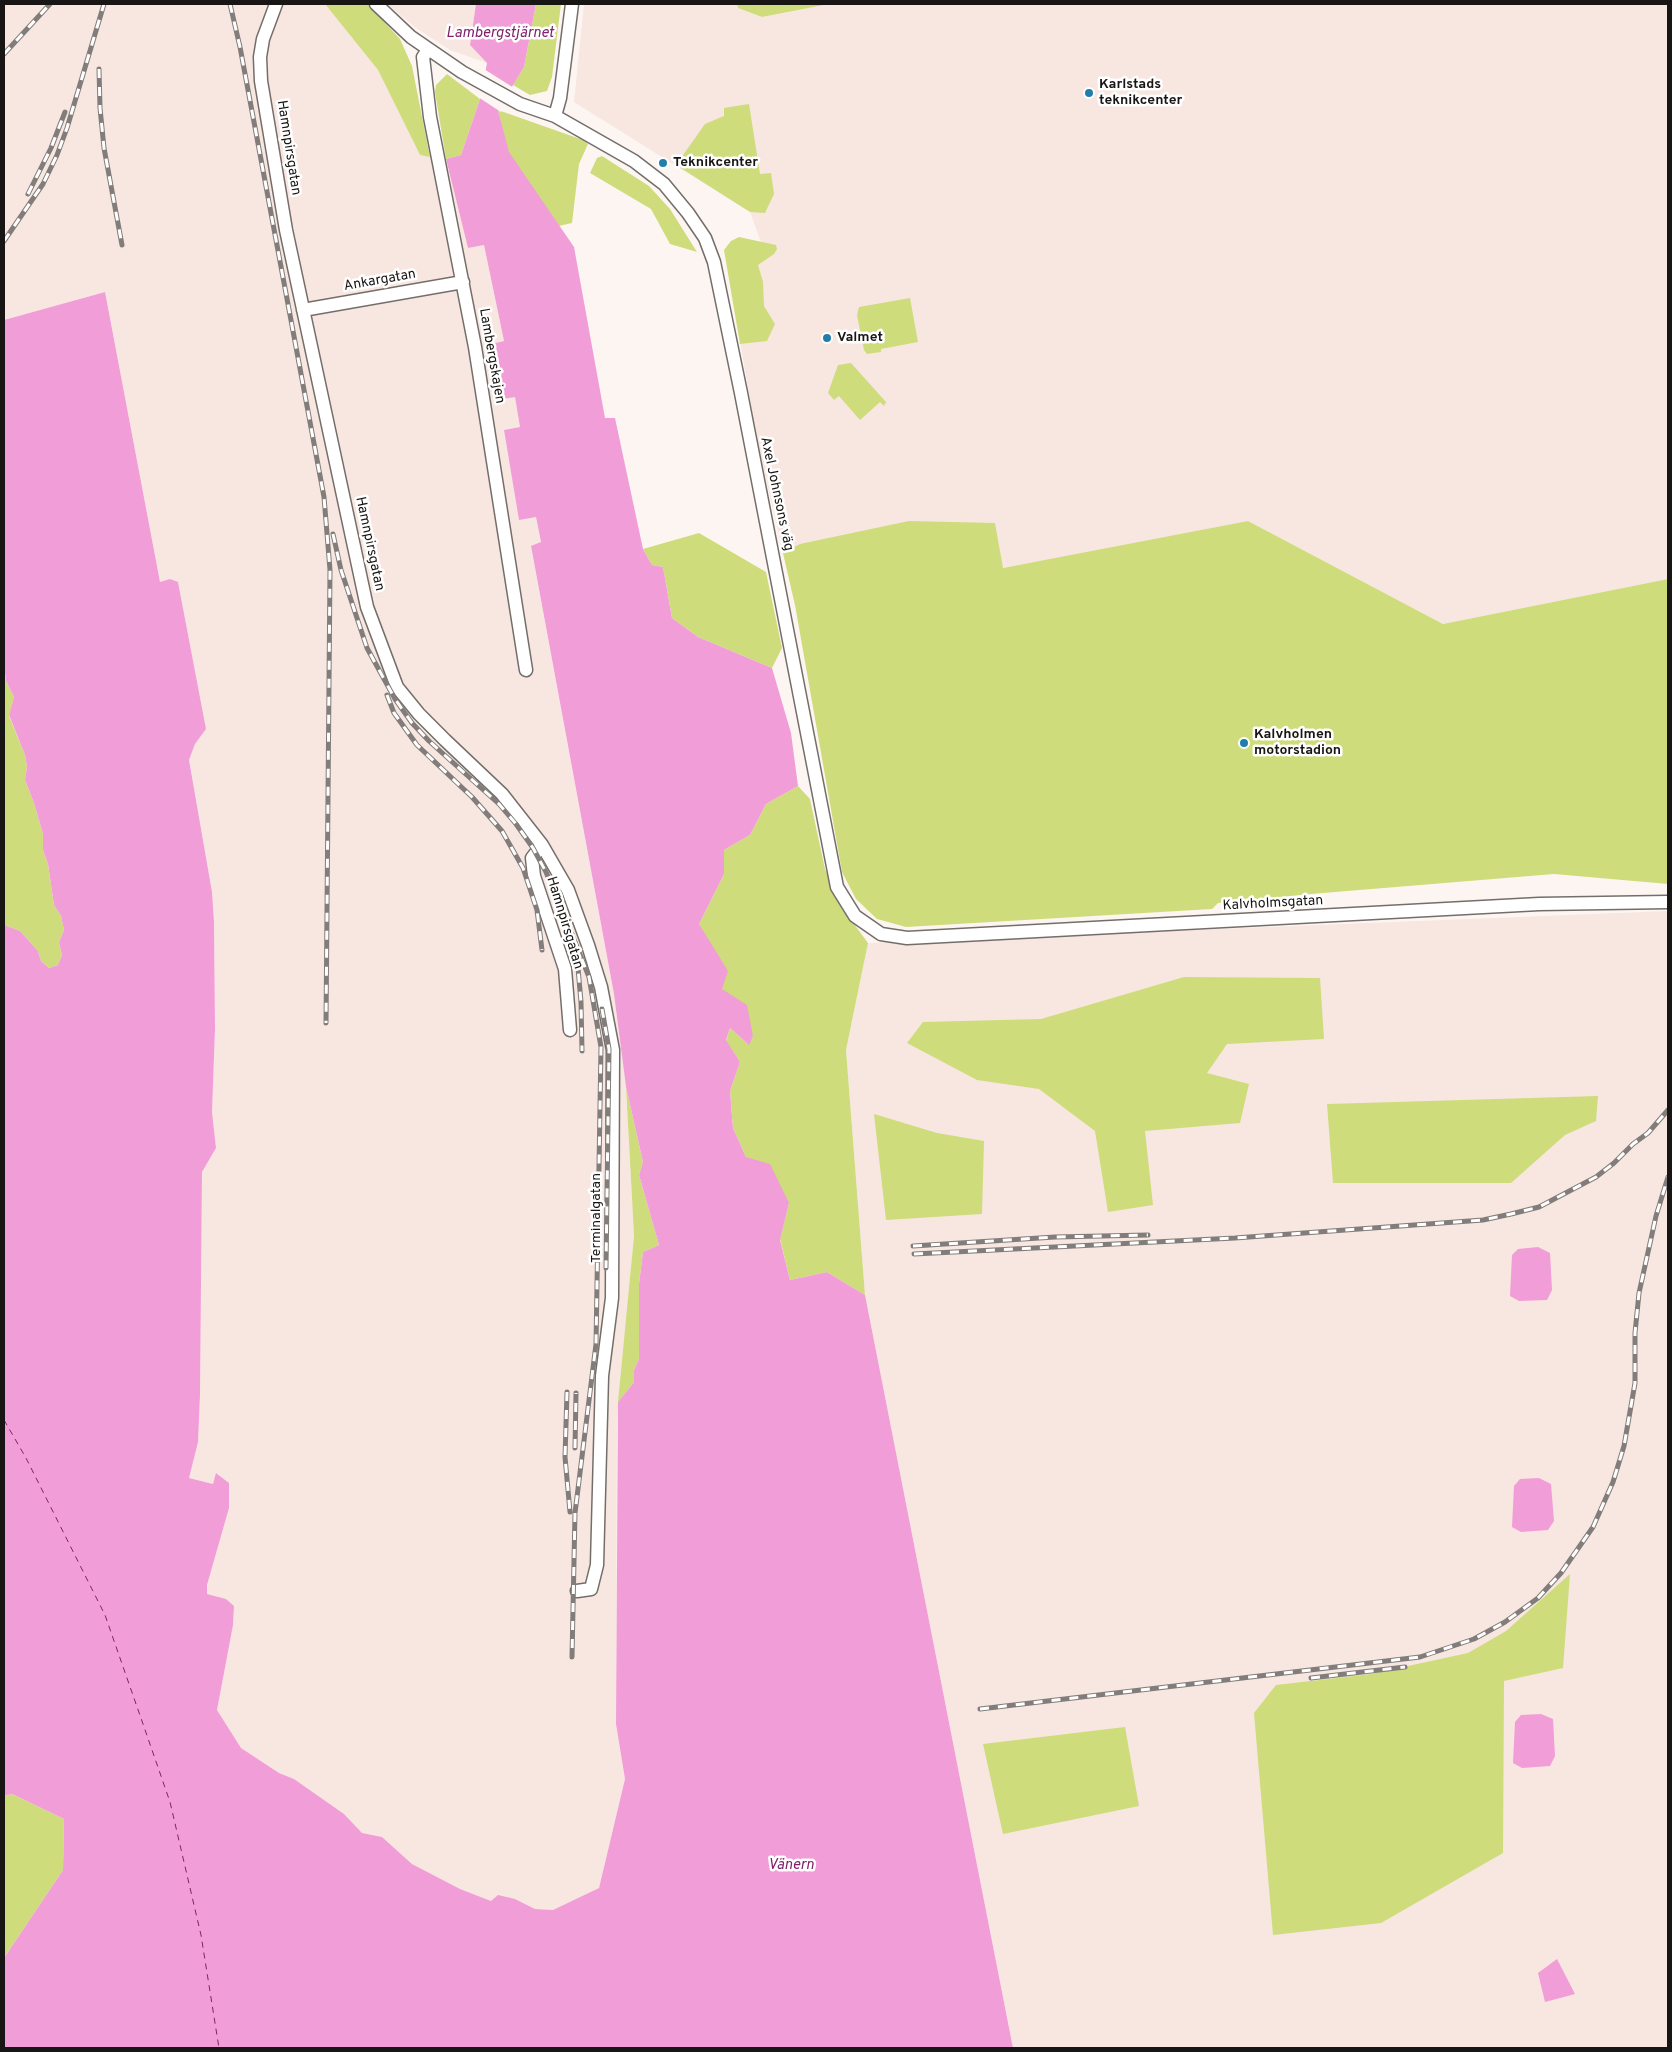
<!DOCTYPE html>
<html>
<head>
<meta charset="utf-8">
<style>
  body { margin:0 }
  #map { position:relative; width:1672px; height:2052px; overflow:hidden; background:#fdf5f2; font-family:Overpass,sans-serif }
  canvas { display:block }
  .frame { position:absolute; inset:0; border:5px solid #181614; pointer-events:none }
</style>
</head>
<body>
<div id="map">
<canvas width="1672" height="2052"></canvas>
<div class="frame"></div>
</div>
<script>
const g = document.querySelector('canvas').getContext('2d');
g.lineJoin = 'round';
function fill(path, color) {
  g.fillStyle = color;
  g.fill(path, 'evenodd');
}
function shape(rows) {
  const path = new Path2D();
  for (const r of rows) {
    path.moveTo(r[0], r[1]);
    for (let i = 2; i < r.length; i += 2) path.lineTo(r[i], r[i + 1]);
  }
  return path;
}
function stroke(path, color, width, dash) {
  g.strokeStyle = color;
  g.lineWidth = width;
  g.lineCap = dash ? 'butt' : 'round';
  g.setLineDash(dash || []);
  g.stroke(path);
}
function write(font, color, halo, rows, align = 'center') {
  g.font = font + ' Overpass,sans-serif';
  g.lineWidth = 5;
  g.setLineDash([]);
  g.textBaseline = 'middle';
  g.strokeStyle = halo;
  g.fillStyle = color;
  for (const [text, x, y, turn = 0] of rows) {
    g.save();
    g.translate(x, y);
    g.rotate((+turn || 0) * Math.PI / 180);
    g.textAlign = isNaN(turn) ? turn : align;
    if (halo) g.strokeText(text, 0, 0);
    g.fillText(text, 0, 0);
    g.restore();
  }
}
const built = shape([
  [4,4,325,4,378,70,420,155,446,159,468,248,484,245,504,341,487,345,497,400,515,396,520,427,504,430,519,519,536,517,541,543,531,547,614,994,626,1087,634,1236,617,1425,616,1724,625,1779,599,1888,553,1910,535,1909,515,1899,491,1901,460,1889,412,1864,382,1837,362,1833,344,1814,294,1779,279,1773,241,1748,217,1710,233,1625,234,1606,226,1599,207,1594,207,1585,229,1508,229,1483,217,1473,213,1484,189,1478,198,1442,200,1395,202,1172,216,1148,212,1112,215,1029,214,922,212,892,189,760,195,744,206,729,178,582,160,582,105,292,4,320],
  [387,4,476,4,470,45,487,63,450,50,416,28],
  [584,4,737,4,738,8,762,17,829,4,1668,4,1668,579,1443,624,1248,521,1091,552,795,605,756,436,725,251,761,242,750,212,574,102],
  [1668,911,1668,2048,1013,2048,865,1295,846,1050,868,943]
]);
const green = shape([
  [325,4,368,4,400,39,412,66,430,157,420,155,378,70],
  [536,4,561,4,552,77,547,91,530,95,513,85,524,67],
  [737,4,829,4,762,17,738,8],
  [447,74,480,99,461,155,446,159,435,92,436,85],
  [749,104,760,174,771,173,774,194,765,213,750,212,676,165,705,124,724,116,724,108],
  [498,110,583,140,588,144,579,164,572,223,559,226,508,152],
  [602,156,649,186,670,209,697,252,670,244,651,209,590,173,597,158],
  [739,237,776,245,777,249,774,254,758,265,763,282,764,306,775,324,767,341,740,344,724,250,731,241],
  [910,298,918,342,881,349,881,352,867,354,864,350,857,315,859,307],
  [851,363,886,402,884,406,880,402,860,420,839,396,834,400,828,393,838,365],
  [909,521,995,523,1003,568,1248,521,1443,624,1668,579,1668,884,1554,874,1311,894,1218,903,1212,909,906,927,877,919,856,899,842,872,795,605,783,553,800,544],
  [699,533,766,572,782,648,772,668,698,637,672,618,663,567,652,565,643,549],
  [4,664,6,681,14,697,9,716,25,755,27,767,25,780,34,803,43,834,43,850,48,864,54,905,61,916,64,930,59,942,62,955,58,965,49,968,41,961,38,951,20,931,7,926,4,923],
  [798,786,810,799,825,869,840,905,868,943,846,1050,865,1295,827,1272,790,1280,780,1239,789,1203,746,1157,733,1128,730,1091,740,1062,726,1041,730,1028,748,1044,753,1036,722,989,699,924,724,874,724,850,750,835,766,804],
  [1184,977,1320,978,1324,1039,1227,1044,1207,1073,1249,1084,1240,1123,1145,1131,1153,1205,1108,1212,1095,1131,1039,1089,977,1080,907,1043,923,1022,1041,1019],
  [626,1087,643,1162,639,1175,659,1245,643,1252,639,1284,639,1359,634,1370,634,1382,618,1402,634,1236],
  [1598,1096,1596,1121,1565,1135,1511,1183,1333,1183,1327,1104],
  [874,1114,937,1133,984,1141,982,1214,886,1220],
  [1570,1574,1563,1668,1504,1681,1503,1853,1381,1923,1273,1935,1254,1713,1276,1685,1371,1674,1468,1653,1506,1631],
  [1125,1727,1139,1806,1003,1834,983,1744],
  [12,1794,64,1819,63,1870,4,1958,4,1796]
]);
const water = shape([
  [476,4,536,4,524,67,498,110,509,152,574,247,605,418,615,418,643,549,652,565,663,567,672,618,698,637,772,668,791,733,798,786,766,804,750,835,724,850,724,874,699,924,728,971,722,989,747,1005,753,1036,749,1045,730,1028,726,1040,740,1062,730,1091,733,1128,746,1157,770,1164,789,1203,780,1240,790,1280,827,1272,865,1295,1013,2048,4,2048,4,1958,63,1870,64,1819,12,1794,4,1796,4,923,7,926,20,931,38,951,41,961,49,968,58,965,62,955,59,942,64,930,61,916,54,905,48,864,43,850,43,834,34,803,25,780,27,767,25,755,9,715,14,697,6,681,4,664,4,320,105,292,160,582,170,579,178,582,206,729,195,744,189,760,212,892,214,922,215,1029,212,1112,216,1148,202,1172,200,1395,198,1442,189,1478,213,1484,216,1473,229,1483,229,1508,207,1585,207,1594,226,1599,234,1606,233,1625,217,1710,241,1748,279,1773,294,1779,344,1814,362,1833,382,1837,412,1864,460,1889,491,1901,498,1895,515,1899,535,1909,553,1910,599,1888,625,1779,616,1724,618,1402,634,1382,634,1370,639,1359,639,1284,643,1252,659,1245,639,1175,643,1162,626,1087,614,994,531,546,541,542,536,517,519,520,504,430,520,427,515,397,497,400,487,345,504,341,484,245,468,248,446,159,461,155,480,99,487,63,470,45],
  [1538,1247,1550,1253,1552,1290,1547,1300,1519,1301,1510,1296,1512,1255,1518,1249],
  [1539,1478,1551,1484,1554,1521,1548,1530,1521,1532,1512,1527,1514,1486,1520,1479],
  [1541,1714,1553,1719,1555,1756,1550,1766,1522,1768,1513,1763,1515,1722,1521,1715],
  [1557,1959,1575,1994,1545,2002,1538,1973]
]);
const pier = shape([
  [484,69,514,88,501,112,478,97]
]);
const ferry = shape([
  [4,1420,26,1458,105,1615,143,1724,170,1802,201,1935,219,2048]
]);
const minor = shape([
  [276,4,263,39,260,57,261,81,286,230,367,607,397,687,419,714,445,740,502,794,542,845,532,858,534,876,565,969,570,1030],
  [376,4,411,37,462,72,520,104,555,116,634,161,664,184,688,213,705,238,714,262,741,393,837,887,855,916,881,934,907,938,1539,904,1668,902],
  [428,50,423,57,430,117,475,347,526,670],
  [555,116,560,98,572,4],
  [303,310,463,282],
  [542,845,568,890,588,945,601,987,613,1050,612,1298,602,1376,597,1565,591,1589,577,1591]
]);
const rail = shape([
  [230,4,240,47,324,497,330,570,326,1023],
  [4,54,50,4],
  [99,69,100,108,104,148,122,245],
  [28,194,51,148,65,112],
  [4,241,43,184,57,155,67,128,104,4],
  [333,534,341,570,367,648,395,699,412,723,429,741,499,804,516,824,533,848,546,872,557,899],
  [387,695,394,713,417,745,472,797,502,831,523,868,537,910,542,950],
  [555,892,589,977,601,1047,596,1344,575,1513,572,1657],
  [575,956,578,968,581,1002,582,1051],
  [602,1009,609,1049,606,1268],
  [913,1246,1055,1237,1148,1235],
  [914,1254,1235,1238,1483,1220,1511,1214,1539,1207,1596,1177,1614,1163,1633,1144,1648,1133,1668,1110],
  [567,1392,565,1457,570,1512],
  [575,1448,576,1393],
  [1311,1678,1405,1667],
  [980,1709,1420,1657,1474,1639,1505,1622,1538,1598,1561,1573,1593,1527,1613,1482,1624,1446,1635,1383,1635,1333,1639,1293,1656,1216,1668,1177]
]);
const markers = [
  [1089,93,5,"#217eab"],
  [663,163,5,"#217eab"],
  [827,338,5,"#217eab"],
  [1244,743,5,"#217eab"]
];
const poiNames = [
  ["Karlstads",1099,85],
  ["teknikcenter",1099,101],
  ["Teknikcenter",673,163],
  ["Valmet",837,338],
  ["Kalvholmen",1254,735],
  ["motorstadion",1254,751]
];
const streetNames = [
  ["Hamnpirsgatan",288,148,81],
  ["Ankargatan",380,281,-10],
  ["Lambergskajen",491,356,80],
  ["Axel Johnsons väg",776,494,78],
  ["Hamnpirsgatan",369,544,78],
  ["Kalvholmsgatan",1273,904,-3],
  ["Hamnpirsgatan",564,923,73],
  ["Terminalgatan",597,1218,-90]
];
const waterNames = [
  ["Lambergstjärnet",500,34],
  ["Vänern",791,1866]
];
fill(built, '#f7e7e0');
fill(green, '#cfdc7c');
fill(water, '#f19dd8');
fill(pier, '#fdf5f2');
stroke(ferry, '#81216c', 1, [6, 5]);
stroke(minor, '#746e6a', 15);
stroke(minor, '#fff', 12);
stroke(rail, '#827d7a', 5);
stroke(rail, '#fff', 3, [9]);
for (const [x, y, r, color] of markers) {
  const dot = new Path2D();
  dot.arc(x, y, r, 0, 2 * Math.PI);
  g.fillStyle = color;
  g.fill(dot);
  stroke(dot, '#fff', 2);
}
write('bold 14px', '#181614', '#fff', poiNames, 'left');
write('14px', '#181614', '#fff', streetNames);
write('italic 15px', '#81216c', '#fff', waterNames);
</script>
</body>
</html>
